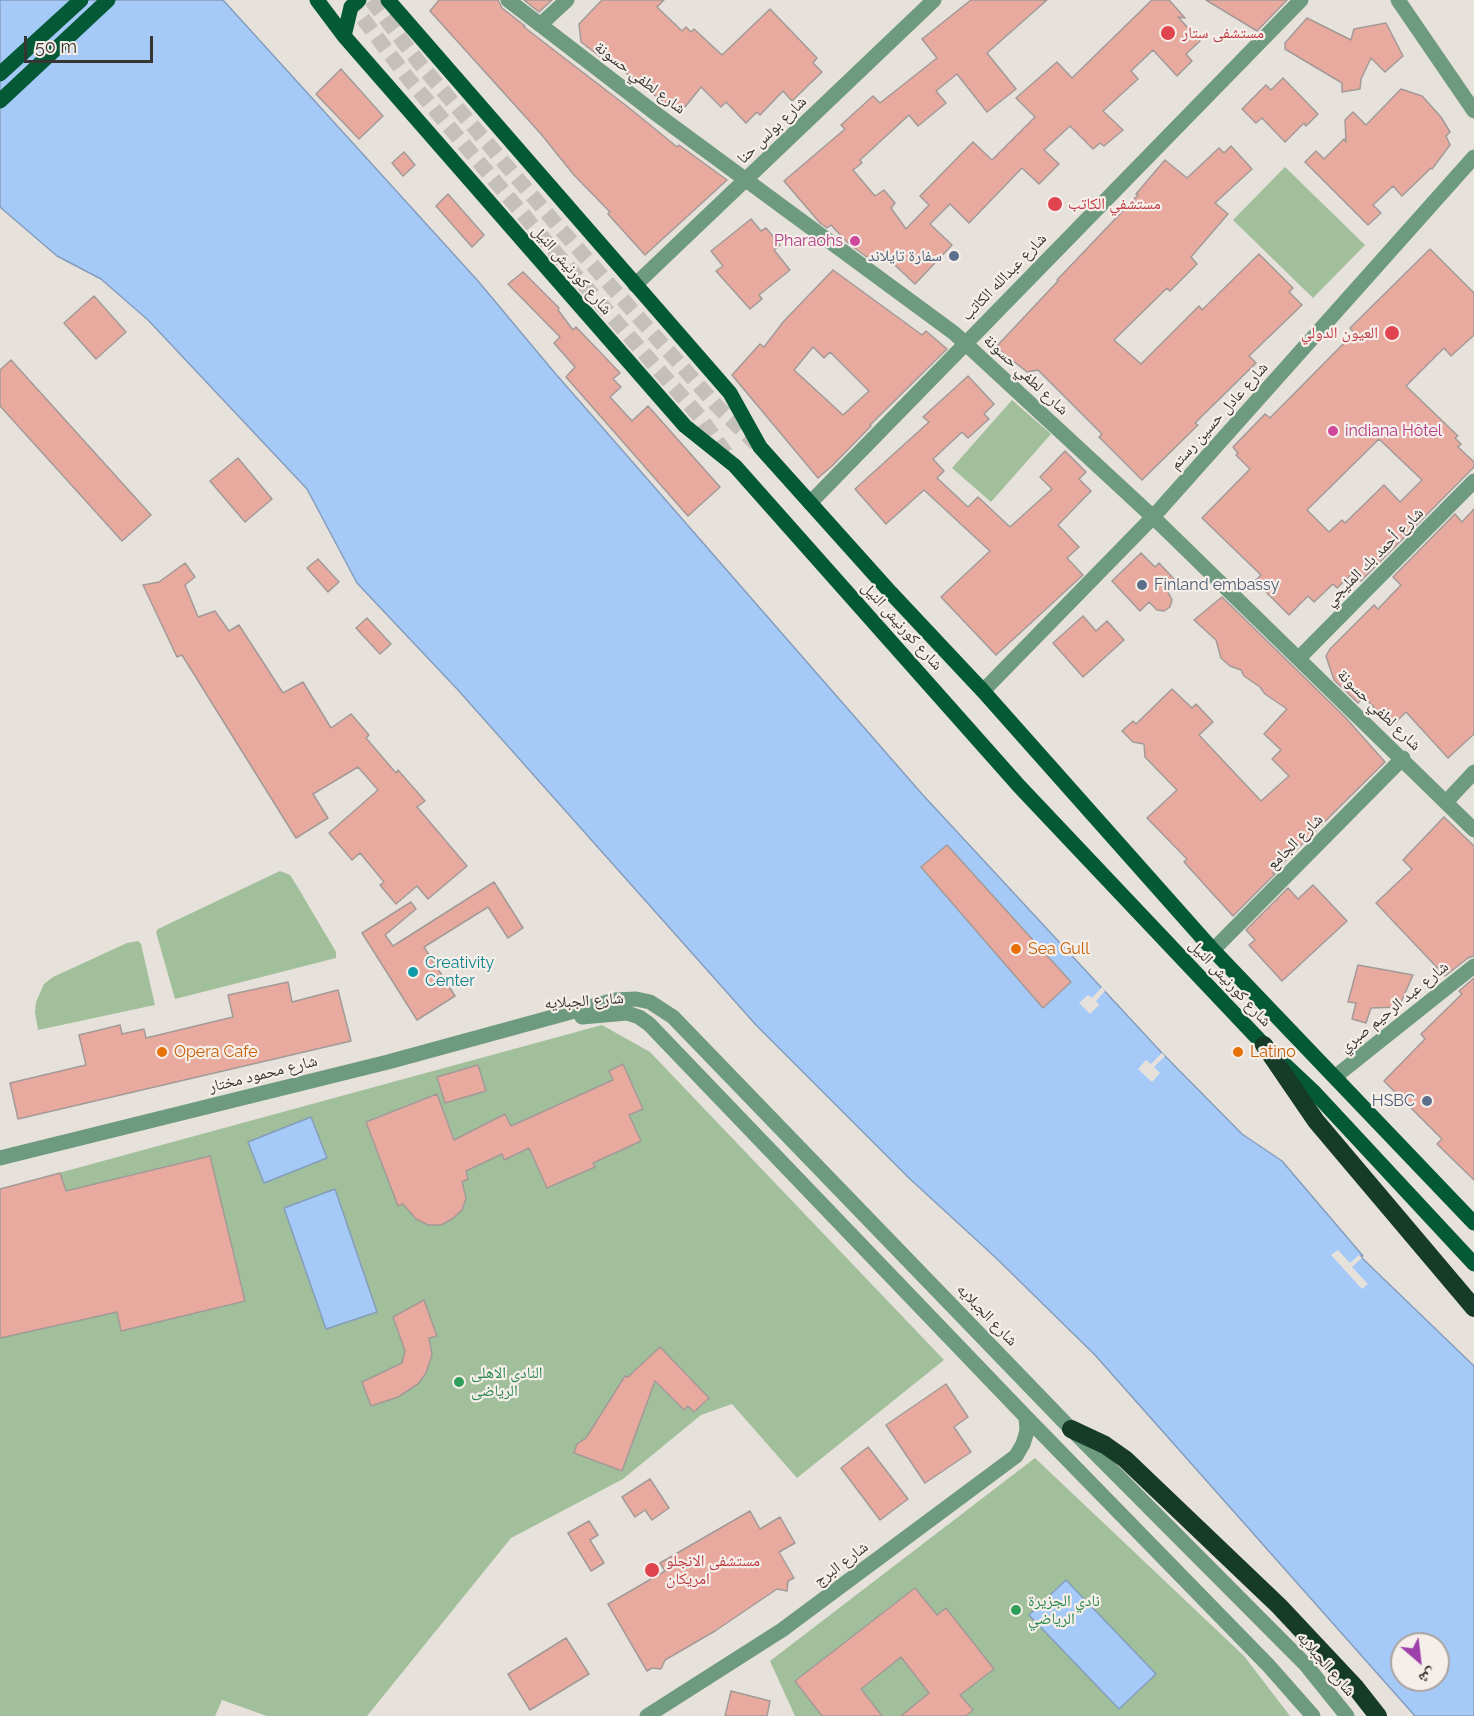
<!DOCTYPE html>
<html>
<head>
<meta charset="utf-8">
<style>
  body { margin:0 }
  #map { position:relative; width:1474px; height:1716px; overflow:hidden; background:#e7e1db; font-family:Raleway,"Noto Naskh Arabic",sans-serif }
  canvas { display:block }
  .north { position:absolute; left:1390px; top:1632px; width:60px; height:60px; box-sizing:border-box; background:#f5eee9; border:2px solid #a9a4a0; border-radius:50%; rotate:152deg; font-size:16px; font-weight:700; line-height:24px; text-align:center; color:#373533 }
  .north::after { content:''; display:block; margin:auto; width:21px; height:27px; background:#9e40a9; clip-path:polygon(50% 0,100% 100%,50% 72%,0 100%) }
  .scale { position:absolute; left:24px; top:36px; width:129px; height:27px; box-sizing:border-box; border:3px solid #373533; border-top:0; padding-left:8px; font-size:18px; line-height:21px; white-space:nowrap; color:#373533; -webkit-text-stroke:4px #f5eee9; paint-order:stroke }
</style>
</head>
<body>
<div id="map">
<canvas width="1474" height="1716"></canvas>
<div class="north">ش</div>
<div class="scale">50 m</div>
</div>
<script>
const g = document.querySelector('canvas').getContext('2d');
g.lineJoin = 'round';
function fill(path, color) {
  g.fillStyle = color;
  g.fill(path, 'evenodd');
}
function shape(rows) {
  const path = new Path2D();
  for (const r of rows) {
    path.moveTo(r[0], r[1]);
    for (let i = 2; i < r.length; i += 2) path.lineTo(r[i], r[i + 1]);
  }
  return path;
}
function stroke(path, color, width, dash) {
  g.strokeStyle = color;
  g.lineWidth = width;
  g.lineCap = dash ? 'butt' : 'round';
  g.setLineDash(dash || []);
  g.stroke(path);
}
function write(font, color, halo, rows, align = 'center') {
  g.font = font + ' Raleway,"Noto Naskh Arabic",sans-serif';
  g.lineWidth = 4.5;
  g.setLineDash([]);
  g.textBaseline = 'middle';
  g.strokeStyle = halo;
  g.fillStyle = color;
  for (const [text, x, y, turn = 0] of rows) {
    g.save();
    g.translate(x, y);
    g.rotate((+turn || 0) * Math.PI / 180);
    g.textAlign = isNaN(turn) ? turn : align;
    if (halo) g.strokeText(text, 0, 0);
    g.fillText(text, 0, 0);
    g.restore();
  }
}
const green = shape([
  [1285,167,1365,245,1313,298,1233,220],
  [1012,400,1051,434,991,502,952,468],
  [280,871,290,875,297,886,336,952,336,958,175,999,156,932,158,929],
  [138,941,141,944,155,1005,38,1030,35,1012,36,1002,44,984,53,977,127,943],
  [602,1025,650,1052,944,1360,797,1478,732,1404,701,1415,623,1479,511,1538,367,1716,267,1716,222,1700,215,1716,0,1716,0,1189],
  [1035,1458,1244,1656,1290,1716,795,1716,770,1661]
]);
const water = shape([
  [0,0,223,0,478,281,554,372,922,794,1162,1053,1242,1134,1282,1161,1363,1256,1360,1256,1362,1258,1474,1366,1474,1716,1415,1716,1095,1355,995,1257,910,1179,756,1025,458,690,357,583,307,489,148,320,101,279,57,256,0,207,0,0],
  [1402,1644,1438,1644,1438,1680,1402,1680,1402,1644],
  [311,1117,327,1158,264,1183,248,1142,311,1117],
  [335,1189,377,1312,326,1329,284,1208,335,1189],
  [1066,1580,1156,1674,1119,1709,1029,1615,1066,1580]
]);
const pier = shape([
  [1102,987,1105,991,1096,1001,1099,1005,1090,1014,1079,1003,1088,995,1092,998],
  [1162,1053,1165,1056,1154,1067,1160,1073,1152,1082,1138,1069,1146,1060,1151,1064],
  [1338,1250,1350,1263,1359,1255,1362,1258,1352,1267,1368,1284,1362,1289,1331,1255]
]);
const building = shape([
  [439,0,498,0,502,8,525,26,524,27,633,111,677,147,679,145,727,180,645,255,608,214,610,212,574,175,541,134,430,11,439,0],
  [524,0,552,0,539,12,524,0],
  [602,0,664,0,657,7,682,31,686,27,691,32,694,29,722,55,770,9,817,58,813,63,822,72,792,101,783,91,760,115,757,112,746,123,726,102,721,107,701,87,685,107,681,104,675,111,608,59,606,61,581,42,579,24,602,0],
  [971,0,1047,0,987,53,1016,89,987,112,957,74,936,91,946,103,918,126,909,115,860,160,862,163,853,170,875,196,884,190,895,203,891,208,906,229,929,205,920,196,973,142,992,160,1035,117,1016,98,1057,62,1072,78,1152,0,1169,0,1185,18,1178,17,1200,41,1186,54,1192,61,1177,76,1153,50,1131,71,1138,79,1103,111,1123,130,1104,146,1100,143,1093,149,1070,126,1044,150,1059,164,1039,184,1022,168,969,223,950,204,930,224,952,245,915,284,881,252,872,261,848,243,831,225,827,228,820,223,784,181,845,129,841,125,873,96,880,103,937,58,922,39,971,0],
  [1206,0,1287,0,1257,31,1206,0],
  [1307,18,1351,40,1354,29,1386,23,1403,56,1385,72,1371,58,1361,79,1360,89,1342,92,1342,83,1285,49,1285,43,1307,18],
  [341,69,383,116,359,139,316,94,341,69],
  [1283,78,1318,114,1306,126,1304,123,1285,142,1262,118,1256,123,1242,109,1266,85,1271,90,1283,78],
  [1401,89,1422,96,1441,117,1450,132,1446,136,1450,145,1432,169,1431,168,1402,196,1393,186,1373,205,1381,213,1368,225,1305,162,1316,151,1324,159,1344,139,1346,142,1345,120,1353,112,1366,125,1401,89],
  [1231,146,1252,169,1215,203,1228,214,1191,257,1197,264,1170,291,1167,288,1114,340,1141,364,1199,306,1202,310,1259,254,1293,288,1289,292,1302,305,1249,356,1256,363,1195,423,1198,425,1142,480,1099,437,1102,434,1038,370,1027,372,996,347,1058,281,1057,280,1138,195,1136,194,1165,160,1187,178,1219,148,1224,153,1231,146],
  [404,152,415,165,403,176,392,163,404,152],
  [448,194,484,235,472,247,436,206,448,194],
  [751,219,761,231,766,228,780,245,774,250,790,270,759,295,762,299,750,309,716,271,723,266,711,251,751,219],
  [1430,249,1474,293,1474,335,1451,356,1444,348,1406,386,1458,436,1455,438,1461,444,1458,447,1474,462,1474,467,1361,581,1353,573,1337,588,1333,584,1314,602,1308,596,1289,615,1255,581,1261,575,1202,518,1250,469,1236,455,1238,453,1233,447,1265,414,1270,418,1354,333,1350,328,1430,249],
  [1379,439,1422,480,1400,502,1384,485,1345,523,1342,520,1329,532,1307,510,1379,439],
  [833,270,922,335,926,331,947,349,870,425,871,426,832,466,818,478,732,375,760,344,764,347,784,321,833,270],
  [813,347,824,358,830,352,869,391,843,415,794,370,813,347],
  [523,272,559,308,558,310,573,330,576,327,620,373,613,379,621,387,610,397,632,421,648,406,720,487,688,516,566,377,575,367,554,343,560,337,508,284,523,272],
  [94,296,126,332,96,359,64,323,94,296],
  [11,360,151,515,122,541,0,406,0,370,11,360],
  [968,376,994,404,984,414,989,419,968,438,962,432,933,459,944,471,937,478,968,507,978,497,1010,527,1052,489,1040,477,1065,451,1086,472,1079,479,1091,491,1058,525,1079,547,1067,558,1083,575,996,655,941,597,990,551,924,490,886,524,855,489,929,422,923,417,968,376],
  [238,458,272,499,245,522,210,481,238,458],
  [1474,509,1474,734,1448,758,1406,712,1392,726,1364,697,1358,703,1334,680,1326,656,1330,649,1374,605,1378,609,1401,585,1393,577,1455,514,1462,522,1474,509],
  [1141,553,1155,567,1159,563,1175,580,1166,588,1172,600,1170,607,1164,611,1157,610,1149,602,1140,611,1112,581,1141,553],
  [318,559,339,582,328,592,307,568,318,559],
  [185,563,195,577,185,585,198,617,215,611,229,631,239,625,283,693,303,682,331,728,351,714,369,735,366,738,396,773,398,770,425,801,417,807,467,866,428,899,417,886,396,904,380,885,384,882,360,853,352,860,329,833,378,790,358,767,313,794,328,818,296,838,182,655,177,657,143,585,159,582,185,563],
  [1222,597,1345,717,1385,762,1273,873,1275,874,1233,916,1184,862,1187,859,1147,818,1177,790,1145,757,1144,744,1133,742,1122,731,1133,721,1136,724,1172,689,1192,708,1196,704,1213,722,1199,735,1261,801,1289,776,1272,759,1281,750,1264,734,1287,709,1265,694,1260,687,1244,676,1241,670,1230,666,1221,658,1216,640,1194,620,1222,597],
  [1083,616,1096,631,1107,621,1124,640,1083,677,1053,643,1083,616],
  [367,618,391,644,380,654,356,628,367,618],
  [1444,817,1474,846,1474,956,1468,958,1445,976,1376,903,1412,869,1403,860,1444,817],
  [947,845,1071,982,1043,1008,921,867,947,845],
  [494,882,523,928,508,938,488,907,424,947,455,996,417,1020,362,933,411,902,416,909,385,935,393,946,494,882],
  [1313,885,1347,921,1282,981,1249,945,1255,940,1246,930,1288,888,1298,899,1313,885],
  [1358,965,1413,975,1399,1007,1371,1008,1366,1023,1352,1019,1356,1003,1348,1002,1358,965],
  [1474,978,1474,1180,1437,1144,1442,1139,1384,1081,1425,1039,1421,1034,1462,994,1459,991,1474,978],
  [288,982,292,1002,338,990,351,1041,18,1119,10,1083,86,1065,79,1035,120,1025,122,1034,144,1029,146,1038,233,1017,228,995,288,982],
  [623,1064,643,1109,629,1115,641,1141,593,1163,595,1167,547,1188,529,1148,504,1160,502,1154,466,1171,468,1179,462,1182,466,1198,462,1210,452,1219,441,1225,428,1225,416,1219,403,1204,398,1206,366,1122,437,1094,454,1140,505,1114,511,1126,613,1080,609,1071,623,1064],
  [478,1065,486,1091,445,1103,437,1077,478,1065],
  [210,1156,245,1301,121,1331,117,1312,0,1338,0,1189,60,1173,66,1191,210,1156],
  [424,1300,437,1336,429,1338,432,1355,426,1373,418,1384,398,1397,371,1406,362,1382,402,1363,405,1351,393,1317,424,1300],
  [660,1347,709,1398,694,1412,688,1406,684,1410,655,1381,622,1471,574,1453,577,1444,586,1438,625,1376,628,1377,660,1347],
  [946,1384,968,1417,954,1427,971,1452,925,1483,886,1425,946,1384],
  [868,1447,908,1499,880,1520,841,1468,868,1447],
  [650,1479,669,1508,652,1520,645,1510,635,1517,622,1497,650,1479],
  [750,1511,760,1529,780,1517,795,1543,779,1552,794,1578,788,1581,787,1591,777,1589,715,1631,665,1660,661,1669,652,1668,647,1671,608,1604,665,1571,660,1563,750,1511],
  [589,1521,598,1535,590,1540,604,1563,591,1571,568,1533,589,1521],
  [915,1588,937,1615,946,1608,994,1669,960,1695,973,1710,966,1716,901,1716,929,1693,901,1657,861,1689,882,1716,822,1716,795,1681,915,1588],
  [566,1638,589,1674,530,1710,508,1674,566,1638],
  [731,1691,770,1701,767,1716,725,1716,731,1691]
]);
const majorTunnel = shape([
  [349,0,407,77,543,238,700,417,730,459],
  [371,0,421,65,557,225,716,405,756,444]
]);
const minor = shape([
  [508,0,655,113,954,333,1153,517,1474,830],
  [1398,0,1474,111],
  [540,25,567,0],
  [635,285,934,0],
  [810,503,1301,0],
  [1299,658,1474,481],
  [983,691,1153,517,1474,157],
  [1446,802,1474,772],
  [1213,950,1403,758],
  [582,1017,627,1013,639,1017,649,1024,1026,1417,1268,1665,1313,1716],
  [1336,1076,1474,966],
  [0,1158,388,1062,615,1000,636,999,650,1002,673,1017,1071,1429,1306,1665,1347,1716],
  [647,1716,782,1630,1016,1456,1023,1444,1027,1431,1026,1417]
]);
const major = shape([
  [317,0,344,36,685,426,735,466,1019,786,1264,1045,1315,1093,1474,1264],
  [388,0,730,393,760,447,891,593,983,691,1213,950,1474,1223],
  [344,36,351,7,359,0],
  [0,74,81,0],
  [0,101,108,0]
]);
const highway = shape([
  [1264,1045,1316,1121,1474,1308],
  [1071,1429,1105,1445,1125,1459,1279,1606,1356,1688,1378,1716]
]);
const markers = [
  [1168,33,8,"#e0444e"],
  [1055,204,8,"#e0444e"],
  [855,241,6,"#d1479c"],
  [954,256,6,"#5c6f8a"],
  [1392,333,8,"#e0444e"],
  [1333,431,6,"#d1479c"],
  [1142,585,6,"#5c6f8a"],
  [1016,949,6,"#e8710a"],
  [413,972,6,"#0f9aa8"],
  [162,1052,6,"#e8710a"],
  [1238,1052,6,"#e8710a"],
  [1427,1101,6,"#5c6f8a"],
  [459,1382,6,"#2e9e5b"],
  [652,1570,8,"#e0444e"],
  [1016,1610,6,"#2e9e5b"]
];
const healthNames = [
  ["مستشفى ستار",1182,33],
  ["مستشفي الكاتب",1068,204],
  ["العيون الدولي",1378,333,"right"],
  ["مستشفى الانجلو",666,1561],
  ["امريكان",666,1579]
];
const streetNames = [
  ["شارع لطفي حسونة",640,78,37],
  ["شارع بولس حنا",772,130,-44],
  ["شارع كورنيش النيل",572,270,49],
  ["شارع عبدالله الكاتب",1004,277,-46],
  ["شارع لطفي حسونة",1026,375,43],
  ["شارع عادل حسين رستم",1219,416,-48],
  ["شارع أحمد بك المليجي",1374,557,-45],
  ["شارع كورنيش النيل",902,626,48],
  ["شارع لطفي حسونة",1379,710,44],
  ["شارع الجامع",1295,842,-45],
  ["شارع كورنيش النيل",1230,983,47],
  ["شارع الجبلايه",584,1001,-4],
  ["شارع عبد الرحيم صبري",1394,1007,-39],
  ["شارع محمود مختار",263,1074,-14],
  ["شارع الجبلايه",987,1315,46],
  ["شارع البرج",841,1564,-37],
  ["شارع الجبلايه",1326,1664,49]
];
const hotelNames = [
  ["Pharaohs",843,241],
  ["indiana Hôtel",1345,431,"left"]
];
const serviceNames = [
  ["سفارة تايلاند",942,256],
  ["Finland embassy",1154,585,"left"],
  ["HSBC",1415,1101]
];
const foodNames = [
  ["Sea Gull",1028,949],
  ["Opera Cafe",174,1052],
  ["Latino",1250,1052]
];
const cultureNames = [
  ["Creativity",425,963],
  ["Center",425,981]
];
const leisureNames = [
  ["النادى الاهلى",471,1373],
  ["الرياضى",471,1391],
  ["نادي الجزيرة",1028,1601],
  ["الرياضي",1028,1619]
];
fill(green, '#a1bf9a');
fill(water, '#a6caf8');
stroke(water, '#859dbd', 1.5);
fill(pier, '#e7e1db');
fill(building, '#e8aa9f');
stroke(building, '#a39a98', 1.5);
stroke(majorTunnel, '#c4bfb9', 15, [15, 8]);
stroke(minor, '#6e9a80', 15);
stroke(major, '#045937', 15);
stroke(highway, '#163b28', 18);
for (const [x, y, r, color] of markers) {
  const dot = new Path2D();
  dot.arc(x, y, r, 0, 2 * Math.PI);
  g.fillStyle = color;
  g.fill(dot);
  stroke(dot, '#f5eee9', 2);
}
write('16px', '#be3a42', '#f5eee9', healthNames, 'left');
write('16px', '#373533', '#f5eee9', streetNames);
write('16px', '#b23c85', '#f5eee9', hotelNames, 'right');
write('16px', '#4e5e75', '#f5eee9', serviceNames, 'right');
write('16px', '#c56008', '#f5eee9', foodNames, 'left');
write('16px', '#0d838f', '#f5eee9', cultureNames, 'left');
write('16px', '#27864d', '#f5eee9', leisureNames, 'left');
</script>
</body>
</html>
